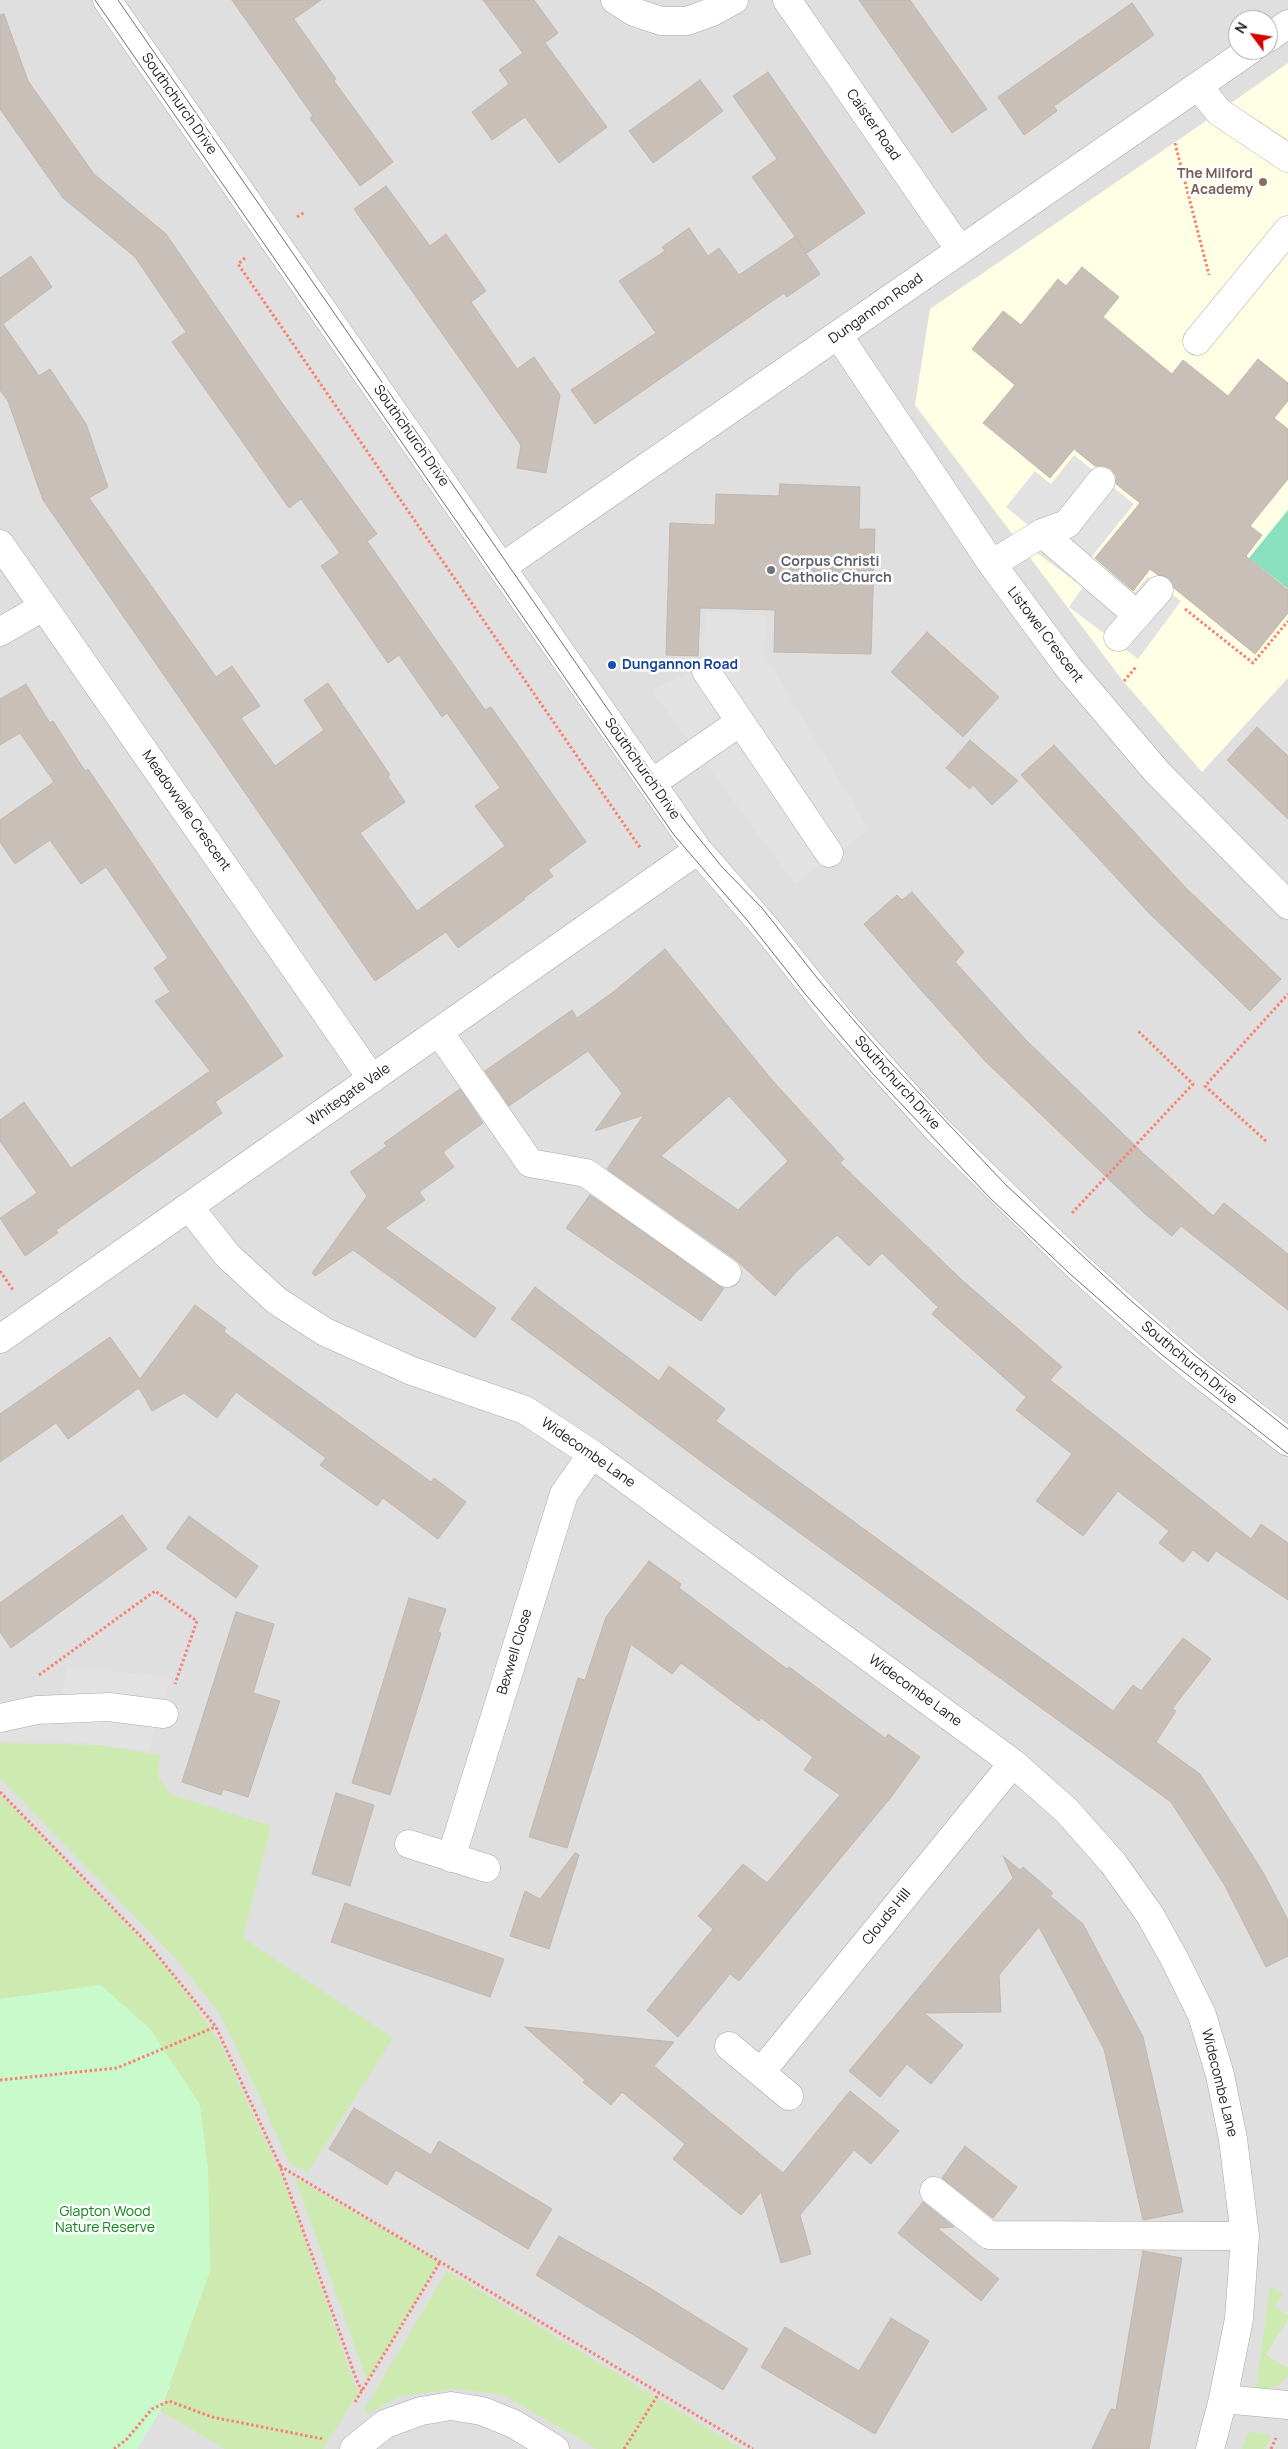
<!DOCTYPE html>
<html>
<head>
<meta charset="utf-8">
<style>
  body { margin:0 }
  #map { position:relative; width:1288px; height:2449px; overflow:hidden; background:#f2efe9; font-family:Manrope,sans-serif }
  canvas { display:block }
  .north { position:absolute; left:1228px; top:10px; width:50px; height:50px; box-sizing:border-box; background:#fff; border:1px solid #a7a7a7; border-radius:50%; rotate:301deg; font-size:14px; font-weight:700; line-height:20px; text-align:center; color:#222 }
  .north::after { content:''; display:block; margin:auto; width:18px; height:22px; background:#d40000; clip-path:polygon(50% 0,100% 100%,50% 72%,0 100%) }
</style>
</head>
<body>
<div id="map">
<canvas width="1288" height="2449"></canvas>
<div class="north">N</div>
</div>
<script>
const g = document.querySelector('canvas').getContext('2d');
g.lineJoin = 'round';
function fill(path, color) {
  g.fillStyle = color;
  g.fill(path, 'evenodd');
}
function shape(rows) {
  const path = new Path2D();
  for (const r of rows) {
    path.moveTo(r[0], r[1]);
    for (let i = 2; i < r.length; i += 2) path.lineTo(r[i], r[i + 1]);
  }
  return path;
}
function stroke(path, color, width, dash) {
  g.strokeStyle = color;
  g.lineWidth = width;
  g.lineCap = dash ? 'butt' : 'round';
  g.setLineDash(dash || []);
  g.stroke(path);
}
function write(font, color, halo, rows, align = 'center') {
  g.font = font + ' Manrope,sans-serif';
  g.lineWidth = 5;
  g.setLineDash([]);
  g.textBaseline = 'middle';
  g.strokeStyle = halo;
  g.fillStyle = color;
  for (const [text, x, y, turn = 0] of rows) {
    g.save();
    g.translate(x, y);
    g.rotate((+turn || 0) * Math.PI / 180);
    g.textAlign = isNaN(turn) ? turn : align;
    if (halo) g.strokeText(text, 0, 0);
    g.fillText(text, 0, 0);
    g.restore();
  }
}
const residential = shape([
  [0,0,1288,0,1288,2449,137,2449,160,2411,170,2386,101,1986,0,1999],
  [1238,20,1268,20,1268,50,1238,50]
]);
const education = shape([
  [1288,63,1288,678,1202,772,1123,681,915,405,930,309,1190,132]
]);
const grass = shape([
  [0,1743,98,1745,160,1755,158,1777,170,1794,271,1826,243,1938,393,2038,308,2172,290,2164,233,2039,217,2010,177,1960,0,1778],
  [0,1795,154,1953,185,1992,218,2039,283,2179,358,2394,323,2449,225,2449,160,2411,170,2386,101,1986,0,1999],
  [295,2178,439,2262,367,2381],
  [447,2271,742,2449,597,2449,503,2395,457,2389,401,2396,367,2414,364,2410],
  [1270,2286,1283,2294,1275,2307,1288,2315,1288,2319,1267,2355,1288,2368,1288,2375,1280,2384,1270,2389,1256,2389],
  [1248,2431,1272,2436,1265,2449,1242,2449]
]);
const park = shape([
  [101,1985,151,2030,200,2105,208,2169,210,2271,160,2411,137,2449,0,2449,0,1999]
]);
const pitch = shape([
  [1288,510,1288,589,1249,558]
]);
const parking = shape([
  [1074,455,1134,504,1085,565,1128,600,1148,577,1181,601,1138,659,1069,607,1083,587,1033,550,1029,526,1006,507,1035,471,1051,484],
  [706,611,766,615,764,653,869,830,795,884,651,690,702,668],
  [67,1667,170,1677,149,1751,51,1739,0,1741,0,1725,62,1693],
  [1288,2319,1288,2368,1266,2355]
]);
const building = shape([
  [232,0,321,0,294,19,336,79,334,81,393,162,360,186,310,118,313,116,232,0],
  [483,0,534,0,558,33,545,43,607,127,559,163,525,117,492,140,472,112,509,84,499,70,523,53,483,0],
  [859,0,910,0,987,109,952,133,859,0],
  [1132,3,1154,35,1054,106,1057,111,1024,135,998,97,1132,3],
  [4,14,28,81,94,174,166,234,280,400,377,534,367,541,485,710,491,707,586,842,548,870,553,876,524,898,525,899,458,948,446,932,375,981,43,500,8,401,0,390,0,278,31,256,52,287,3,324,39,376,50,369,86,424,108,487,89,498,216,677,232,666,260,706,241,718,275,766,324,730,304,700,328,683,390,775,388,777,405,802,360,833,417,911,505,846,475,806,500,788,447,713,442,717,399,655,388,663,321,566,340,553,301,499,289,508,172,342,186,332,135,257,63,198,0,109,0,15,4,14],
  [768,72,865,213,807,253,752,177,777,159,733,96,768,72],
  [700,80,723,111,653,163,629,131,700,80],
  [386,186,430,246,446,234,486,291,471,302,517,369,534,357,560,395,546,473,517,468,521,445,354,209,386,186],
  [689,228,708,256,719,248,739,275,795,237,820,274,787,297,784,293,595,424,571,390,656,333,619,281,665,251,662,247,689,228],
  [1082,267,1119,297,1103,317,1172,374,1183,360,1228,396,1258,359,1288,383,1288,401,1274,418,1288,429,1288,479,1250,526,1262,535,1246,556,1288,590,1288,613,1255,654,1174,588,1169,578,1158,575,1150,569,1133,591,1095,558,1140,503,1116,484,1116,476,1111,469,1104,466,1095,466,1074,449,1050,478,983,423,1015,385,972,349,1003,311,1021,325,1058,279,1066,286,1082,267],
  [780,484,860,487,859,529,875,529,871,654,774,652,775,610,700,608,698,656,666,655,670,523,715,525,716,494,779,496,780,484],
  [927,632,999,697,963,737,891,672,927,632],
  [26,684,50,723,53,721,85,771,88,769,283,1056,215,1102,222,1113,56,1230,58,1233,25,1256,0,1218,37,1193,0,1141,0,1120,24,1102,71,1168,210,1071,155,1001,170,992,154,968,168,958,106,867,81,884,50,840,15,864,0,842,0,820,54,782,20,733,0,745,0,699,26,684],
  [1257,727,1288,756,1288,819,1227,760,1257,727],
  [970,740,1018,781,992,805,973,785,970,789,946,768,970,740],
  [1054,745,1185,887,1281,979,1250,1011,1149,913,1021,775,1054,745],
  [912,892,964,952,955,962,1026,1040,1146,1156,1213,1216,1224,1203,1288,1254,1288,1310,1181,1226,1172,1236,1144,1213,985,1061,920,989,864,924,897,895,902,900,912,892],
  [665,949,772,1080,844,1159,840,1163,962,1280,1062,1367,1050,1380,1251,1539,1261,1524,1288,1543,1288,1600,1216,1551,1208,1562,1193,1550,1183,1562,1159,1543,1169,1531,1118,1491,1083,1536,1036,1501,1072,1454,1016,1410,1026,1397,932,1314,938,1307,882,1253,869,1266,837,1235,797,1271,775,1296,736,1260,607,1169,644,1115,595,1131,622,1093,588,1051,509,1106,485,1071,572,1010,577,1018,612,993,665,949],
  [729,1096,788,1161,738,1210,661,1156,729,1096],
  [460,1089,483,1123,443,1152,454,1167,419,1192,425,1200,385,1228,496,1308,475,1338,353,1250,315,1276,312,1273,367,1196,350,1172,387,1146,384,1143,460,1089],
  [590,1195,724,1288,701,1321,566,1228,590,1195],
  [535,1287,659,1381,669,1366,725,1409,716,1421,1113,1711,1133,1685,1141,1691,1183,1638,1211,1659,1172,1709,1176,1711,1156,1742,1200,1774,1263,1872,1288,1920,1288,1956,1266,1967,1224,1884,1171,1802,710,1468,511,1319,535,1287],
  [195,1305,226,1328,224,1332,288,1379,431,1482,434,1478,466,1502,438,1539,383,1498,377,1506,320,1465,326,1458,236,1392,217,1418,184,1393,152,1411,139,1388,68,1439,56,1423,0,1462,0,1414,110,1337,140,1379,195,1305],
  [122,1515,147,1549,11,1648,0,1632,0,1603,122,1515],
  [189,1516,258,1566,236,1598,166,1548,189,1516],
  [649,1561,681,1584,679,1588,787,1669,789,1667,885,1738,888,1734,920,1757,892,1796,739,1981,730,1974,678,2037,647,2010,713,1929,698,1916,743,1864,767,1883,840,1795,804,1770,813,1757,761,1718,759,1721,681,1663,672,1674,631,1644,567,1848,529,1837,578,1678,585,1680,606,1617,649,1561],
  [409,1598,446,1609,438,1632,441,1633,390,1795,352,1783,409,1598],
  [236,1612,274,1624,253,1693,280,1701,248,1797,223,1789,221,1795,182,1782,236,1612],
  [336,1793,374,1805,350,1886,312,1874,336,1793],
  [575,1853,579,1855,549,1949,510,1936,525,1891,540,1899,575,1853],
  [1003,1856,1020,1870,1023,1867,1053,1893,1050,1896,1083,1924,1143,2037,1183,2212,1143,2220,1104,2049,1039,1927,999,1975,1001,2012,924,2013,963,2045,931,2084,907,2064,880,2097,849,2071,957,1942,1013,1878,1003,1856],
  [345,1903,504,1959,490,1997,331,1942,345,1903],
  [525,2027,674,2042,654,2066,783,2173,850,2091,899,2131,871,2164,854,2150,800,2215,811,2254,781,2263,761,2192,741,2215,673,2159,685,2144,622,2092,611,2105,583,2082,585,2080,525,2027],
  [354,2108,431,2155,439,2141,552,2209,528,2249,396,2170,387,2185,329,2149,354,2108],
  [965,2146,1017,2187,993,2218,942,2178,965,2146],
  [923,2202,954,2227,937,2228,999,2279,981,2301,898,2233,923,2202],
  [559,2236,637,2280,748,2349,723,2390,536,2275,559,2236],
  [1143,2251,1182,2258,1149,2449,1092,2449,1111,2409,1116,2410,1143,2251],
  [891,2318,929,2341,875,2434,761,2367,785,2327,859,2371,891,2318]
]);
const path = shape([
  [1175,143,1209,275],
  [297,217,305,212],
  [245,258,238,264,641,849],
  [1185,609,1253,663,1288,621],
  [1124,681,1136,667],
  [1266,1141,1205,1086,1288,994],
  [1072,1213,1193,1084,1137,1030],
  [0,1271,13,1290],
  [39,1675,155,1591,197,1621,175,1684],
  [0,1792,149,1945,216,2027,280,2166,357,2381,362,2391],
  [0,2080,117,2068,215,2027],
  [280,2166,753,2449],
  [355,2402,440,2262],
  [114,2449,126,2440,152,2409,169,2401,212,2417,323,2439],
  [624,2449,659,2393],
  [1271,2449,1276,2438]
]);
const minor = shape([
  [107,0,698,850,765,927,840,1021,938,1130,1078,1267,1136,1319,1198,1372,1288,1442],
  [615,0,634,12,661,21,687,21,712,12,734,0],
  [787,0,960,250],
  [1268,38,1288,24],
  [1198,86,1219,112,1288,158],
  [838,335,992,564,1068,667,1157,772,1288,905],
  [1197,341,1288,230],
  [1042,533,1137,615],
  [0,544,372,1079],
  [992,564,1042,533,1067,524,1101,481],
  [502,567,1250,50],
  [0,632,43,607],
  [1118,637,1159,590],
  [706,671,829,853],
  [652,783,740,722],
  [439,1032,530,1163,586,1173,727,1273],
  [189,1207,228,1256,277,1301,325,1332,412,1371,525,1410,592,1454,1013,1763,1067,1811,1113,1863,1150,1915,1175,1960,1202,2015,1220,2075,1233,2139,1245,2236,1239,2319,1223,2399,1210,2449],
  [0,1339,698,850],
  [0,1718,37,1710,109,1707,164,1714],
  [409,1844,486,1868],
  [451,1858,564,1494,592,1454],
  [729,2046,789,2096],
  [761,2072,1013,1763],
  [934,2191,989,2235,1245,2236],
  [1223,2399,1288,2405],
  [354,2449,385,2424,421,2411,451,2406,482,2411,514,2424,555,2449]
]);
const tram = shape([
  [95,0,674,835,747,920,806,995,873,1074,989,1197,1069,1273,1161,1354,1288,1454],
  [118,0,685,821,722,867,762,908,818,979,888,1060,1005,1184,1129,1299,1193,1354,1288,1429]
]);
const markers = [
  [1263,182,5,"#8d6e63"],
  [771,570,5,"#6b7280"],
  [612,665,5,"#1a4fb4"]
];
const streetNames = [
  ["Southchurch Drive",179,104,55],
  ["Caister Road",873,125,55],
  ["Dungannon Road",876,309,-35],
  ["Southchurch Drive",411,436,55],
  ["Listowel Crescent",1045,635,53],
  ["Southchurch Drive",642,769,55],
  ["Meadowvale Crescent",186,811,55],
  ["Southchurch Drive",897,1083,48],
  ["Whitegate Vale",349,1095,-35],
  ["Southchurch Drive",1189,1363,40],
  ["Widecombe Lane",588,1453,35],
  ["Bexwell Close",515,1652,-73],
  ["Widecombe Lane",915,1691,36],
  ["Clouds Hill",887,1917,-51],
  ["Widecombe Lane",1219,2083,76]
];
const educationNames = [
  ["The Milford",1253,174],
  ["Academy",1253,190]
];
const worshipNames = [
  ["Corpus Christi",781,562],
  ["Catholic Church",781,578]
];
const transitNames = [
  ["Dungannon Road",622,665]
];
const parkNames = [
  ["Glapton Wood",105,2212],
  ["Nature Reserve",105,2228]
];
fill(residential, '#e0dfdf');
fill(education, '#ffffe5');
fill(grass, '#cdebb0');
fill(park, '#c8facc');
fill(pitch, '#88e0be');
fill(parking, '#e2e2e2');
fill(building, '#c7bfb8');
stroke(building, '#c4b6ab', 1);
stroke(minor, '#a9a9a9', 29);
stroke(path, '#fa8072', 3, [2.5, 2.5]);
stroke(minor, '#fff', 28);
stroke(tram, '#707070', 1);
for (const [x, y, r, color] of markers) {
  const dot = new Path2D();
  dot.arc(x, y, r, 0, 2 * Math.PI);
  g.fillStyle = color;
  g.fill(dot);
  stroke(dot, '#fff', 2);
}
write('14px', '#222', '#fff', streetNames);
write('bold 14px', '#785e54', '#fff', educationNames, 'right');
write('bold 14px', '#5b616d', '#fff', worshipNames, 'left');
write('bold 14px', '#164399', '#fff', transitNames, 'left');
write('14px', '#0c8416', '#fff', parkNames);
</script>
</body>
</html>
